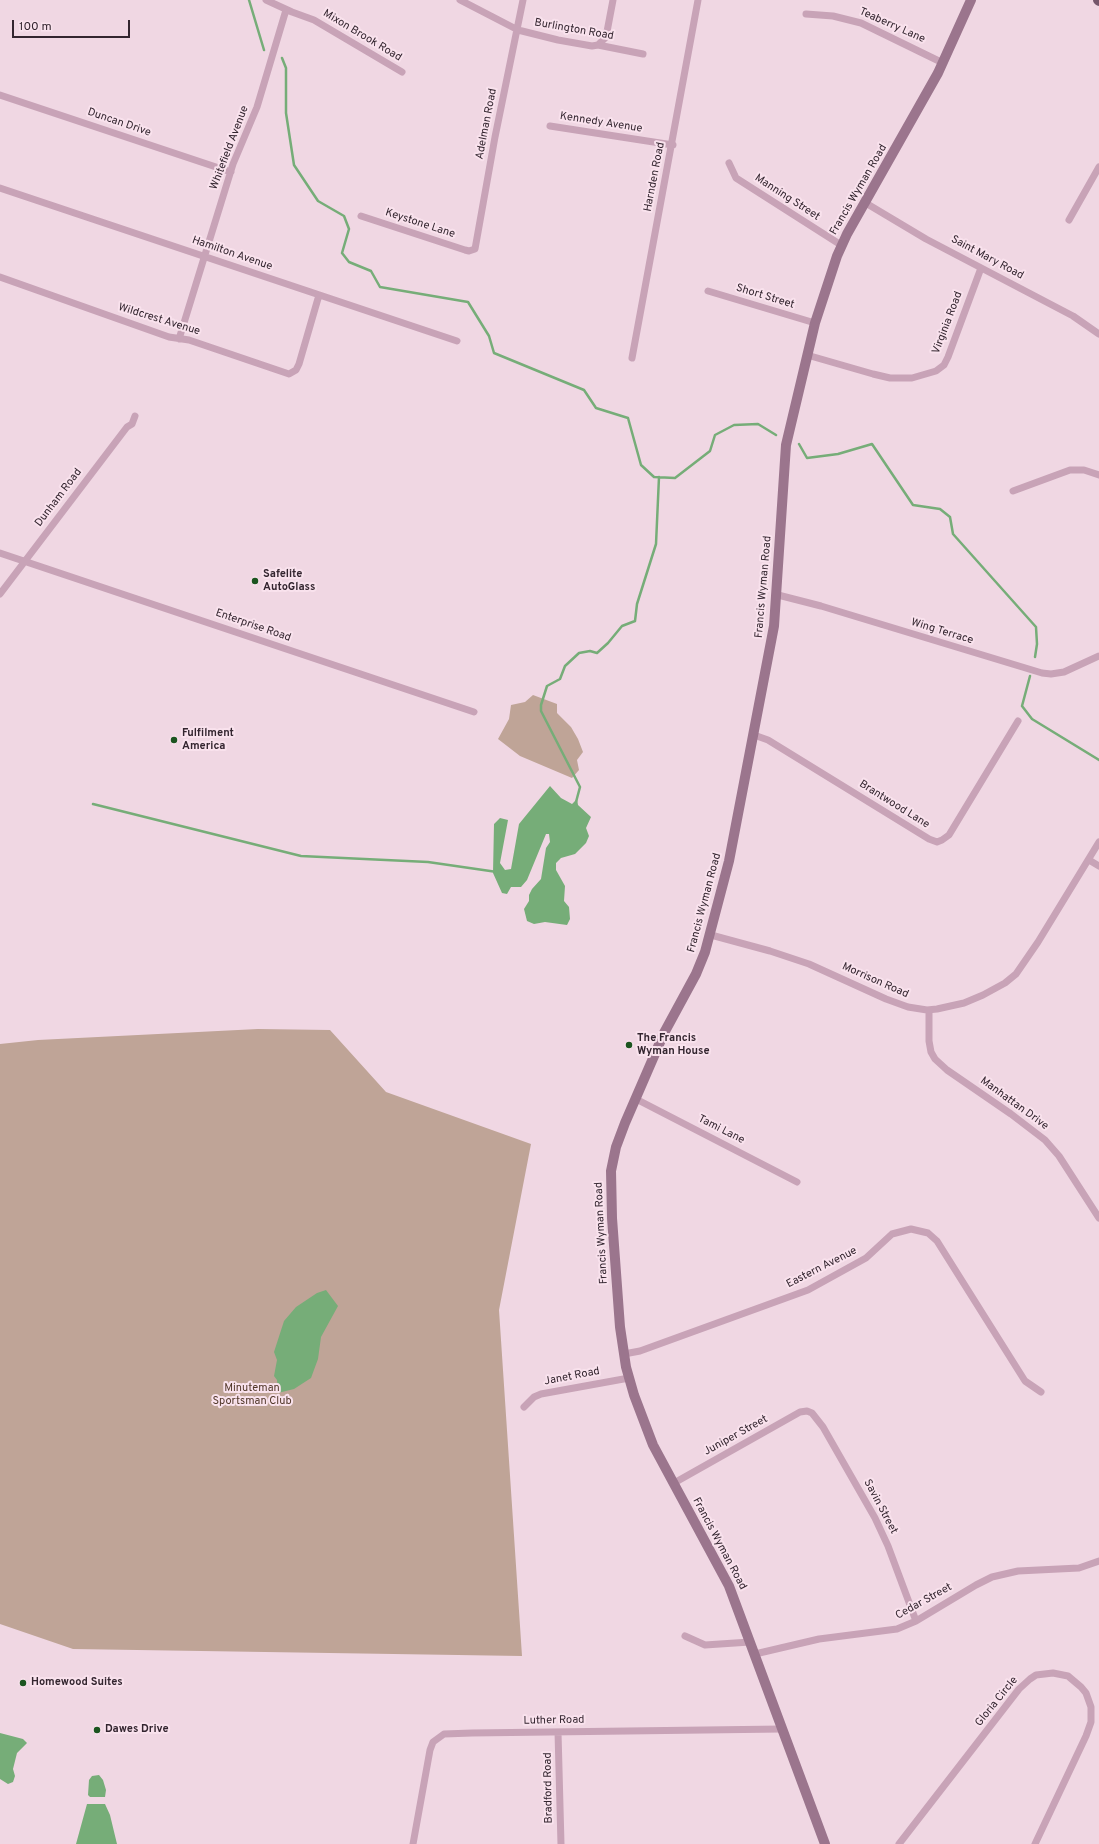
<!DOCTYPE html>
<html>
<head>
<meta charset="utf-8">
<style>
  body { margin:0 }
  #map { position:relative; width:1099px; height:1844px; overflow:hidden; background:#f0d7e3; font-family:Overpass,sans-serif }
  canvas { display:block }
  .scale { position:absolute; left:12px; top:20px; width:118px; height:18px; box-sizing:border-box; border:2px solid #33252f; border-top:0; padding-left:5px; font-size:12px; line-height:14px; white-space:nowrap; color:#33252f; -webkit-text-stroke:3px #f9e2ed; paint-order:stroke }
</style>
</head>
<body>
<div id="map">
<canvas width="1099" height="1844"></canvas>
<div class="scale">100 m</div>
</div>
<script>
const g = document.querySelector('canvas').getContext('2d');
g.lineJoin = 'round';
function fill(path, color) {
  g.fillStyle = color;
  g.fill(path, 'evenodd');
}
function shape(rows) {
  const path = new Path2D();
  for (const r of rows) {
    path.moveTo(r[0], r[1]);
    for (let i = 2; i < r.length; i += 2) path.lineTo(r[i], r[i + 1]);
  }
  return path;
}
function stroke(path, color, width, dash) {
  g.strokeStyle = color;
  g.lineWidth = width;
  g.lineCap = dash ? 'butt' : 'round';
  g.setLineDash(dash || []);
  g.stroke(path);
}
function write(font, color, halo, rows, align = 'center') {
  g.font = font + ' Overpass,sans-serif';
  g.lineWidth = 4;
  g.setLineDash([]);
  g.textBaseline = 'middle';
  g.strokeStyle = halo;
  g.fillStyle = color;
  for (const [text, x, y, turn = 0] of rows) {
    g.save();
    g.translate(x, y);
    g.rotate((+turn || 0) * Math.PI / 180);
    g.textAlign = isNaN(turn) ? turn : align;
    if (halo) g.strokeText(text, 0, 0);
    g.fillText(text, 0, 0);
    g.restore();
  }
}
const green = shape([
  [533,695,557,704,557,713,571,727,578,739,583,752,577,760,579,770,572,778,520,756,498,739,509,719,511,705,525,702],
  [258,1029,330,1030,386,1092,531,1144,499,1310,522,1656,73,1649,0,1624,0,1044,38,1040]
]);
const water = shape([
  [550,786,561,798,572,804,577,799,578,805,591,817,586,828,589,836,586,843,575,854,561,858,556,863,556,870,565,886,564,901,569,907,570,919,567,925,545,922,534,924,527,921,524,909,529,901,529,895,532,889,541,879,546,848,550,842,549,834,546,834,527,880,521,887,511,887,507,894,502,893,493,873,494,824,500,818,508,820,500,863,505,870,511,869,519,824],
  [326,1290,338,1306,321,1337,318,1359,311,1378,294,1389,278,1393,277,1380,274,1376,277,1360,274,1352,284,1321,296,1307,317,1293],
  [0,1733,23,1739,27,1743,17,1753,13,1769,15,1776,13,1782,8,1784,0,1779],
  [99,1775,103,1780,106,1790,105,1797,90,1797,88,1795,89,1780,92,1776],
  [87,1804,105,1804,110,1815,117,1844,76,1844]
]);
const stream = shape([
  [249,0,264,50],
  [282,58,286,68,286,113,294,165,318,201,344,216,349,229,342,253,349,262,371,271,380,287,468,302,489,336,494,353,584,390,596,408,628,418,641,465,654,477,675,478,710,451,715,435,734,425,758,424,776,435],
  [799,444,807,458,838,454,872,444,913,505,940,509,950,517,953,534,1036,627,1037,644,1035,657],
  [1030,676,1022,706,1032,719,1099,760],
  [576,802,580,787,541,711,541,705,547,686,560,679,565,666,579,653,590,651,597,653,608,643,622,626,635,621,637,604,656,544,659,477],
  [93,804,301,856,428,862,497,872]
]);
const minor = shape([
  [266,0,292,12,314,20,402,72],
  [460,0,518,30,558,40,592,46,598,45,643,54],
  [806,14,833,16,861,23,943,63],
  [598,45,606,37,613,0],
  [0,95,231,172],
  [550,126,673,145],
  [729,163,736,178,841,245],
  [0,188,457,341],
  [864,202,926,239,1073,316,1099,334],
  [361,216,465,250,469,251,475,249,495,137,523,0],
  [1069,220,1099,167],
  [0,277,169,337,189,340,289,374,296,370,299,364,319,295],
  [708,291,815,323],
  [179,339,233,164,257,107,286,10],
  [807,355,873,374,890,378,912,378,936,371,944,365,948,357,981,268],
  [632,358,698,0],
  [1013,491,1070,470,1084,470,1099,475],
  [0,553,474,712],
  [0,594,127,427,132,424,135,416],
  [778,595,821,606,1042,673,1051,674,1064,672,1099,656],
  [754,735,768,740,929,839,937,842,942,840,949,835,1018,721],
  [1089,860,1099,866],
  [711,935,770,951,809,964,886,999,908,1007,927,1010,937,1009,964,1003,983,995,1005,983,1016,974,1038,942,1099,842],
  [929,1010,929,1041,931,1052,935,1059,947,1070,1011,1114,1045,1140,1059,1156,1099,1218],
  [636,1099,797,1182],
  [624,1354,640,1351,808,1290,866,1258,892,1234,911,1229,928,1233,937,1241,1025,1381,1041,1392],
  [524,1407,534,1397,541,1394,629,1378],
  [674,1483,800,1412,807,1411,812,1413,823,1427,875,1518,888,1546,916,1621],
  [685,1636,705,1645,750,1642],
  [755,1654,819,1639,897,1629,916,1621,976,1585,992,1577,1018,1571,1079,1568,1099,1561],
  [558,1732,561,1844],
  [413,1844,430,1750,433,1742,444,1734,472,1733,782,1729],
  [899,1844,1019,1689,1030,1679,1036,1675,1053,1673,1068,1676,1081,1687,1086,1693,1091,1707,1091,1722,1086,1736,1035,1844]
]);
const secondary = shape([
  [825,1844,729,1586,653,1445,634,1395,626,1367,620,1327,612,1218,611,1171,616,1147,625,1123,664,1033,696,974,705,952,729,861,774,626,786,445,815,323,837,256,847,234,938,73,971,0]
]);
const primary = shape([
  [1098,0,1099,1]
]);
const markers = [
  [255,581,4,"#1b541f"],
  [174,740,4,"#1b541f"],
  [629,1045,4,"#1b541f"],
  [23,1683,4,"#1b541f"],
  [97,1730,4,"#1b541f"]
];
const streetNames = [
  ["Teaberry Lane",892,26,24],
  ["Burlington Road",574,30,10],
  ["Mixon Brook Road",362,36,31],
  ["Duncan Drive",119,123,19],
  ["Kennedy Avenue",601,123,9],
  ["Adelman Road",487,124,-79],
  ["Whitefield Avenue",230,148,-69],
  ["Harnden Road",655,177,-79],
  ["Francis Wyman Road",859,190,-60],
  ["Manning Street",787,198,33],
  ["Keystone Lane",420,224,18],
  ["Hamilton Avenue",232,254,19],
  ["Saint Mary Road",987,258,28],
  ["Short Street",765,297,17],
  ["Wildcrest Avenue",159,320,17],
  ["Virginia Road",948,323,-69],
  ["Dunham Road",59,498,-53],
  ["Francis Wyman Road",764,587,-85],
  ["Enterprise Road",253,626,19],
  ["Wing Terrace",942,632,17],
  ["Brantwood Lane",894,805,32],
  ["Francis Wyman Road",705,903,-75],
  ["Morrison Road",875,981,24],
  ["Manhattan Drive",1014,1104,36],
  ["Tami Lane",721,1130,27],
  ["Francis Wyman Road",602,1233,-93],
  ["Eastern Avenue",822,1268,-27],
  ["Janet Road",572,1377,-11],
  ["Juniper Street",736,1436,-29],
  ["Savin Street",880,1507,62],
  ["Francis Wyman Road",719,1544,62],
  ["Cedar Street",924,1602,-29],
  ["Gloria Circle",997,1702,-51],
  ["Luther Road",554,1721,-1],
  ["Bradford Road",549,1788,-91]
];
const poiNames = [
  ["Safelite",263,575],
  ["AutoGlass",263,588],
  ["Fulfilment",182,734],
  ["America",182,747],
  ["The Francis",637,1039],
  ["Wyman House",637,1052],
  ["Homewood Suites",31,1683],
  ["Dawes Drive",105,1730]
];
const parkNames = [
  ["Minuteman",252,1389],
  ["Sportsman Club",252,1402]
];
fill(green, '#bfa497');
fill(water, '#76ad78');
stroke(stream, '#76ad78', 2.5);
stroke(minor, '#c8a3b7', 7);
stroke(secondary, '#9b758d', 10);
stroke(primary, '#75566b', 10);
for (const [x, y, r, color] of markers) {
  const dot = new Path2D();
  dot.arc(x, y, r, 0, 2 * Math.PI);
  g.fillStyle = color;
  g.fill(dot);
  stroke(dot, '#f9e2ed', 1.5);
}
write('11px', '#33252f', '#f9e2ed', streetNames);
write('bold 11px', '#33252f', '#f9e2ed', poiNames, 'left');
write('11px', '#513729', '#f9e2ed', parkNames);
</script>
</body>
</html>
